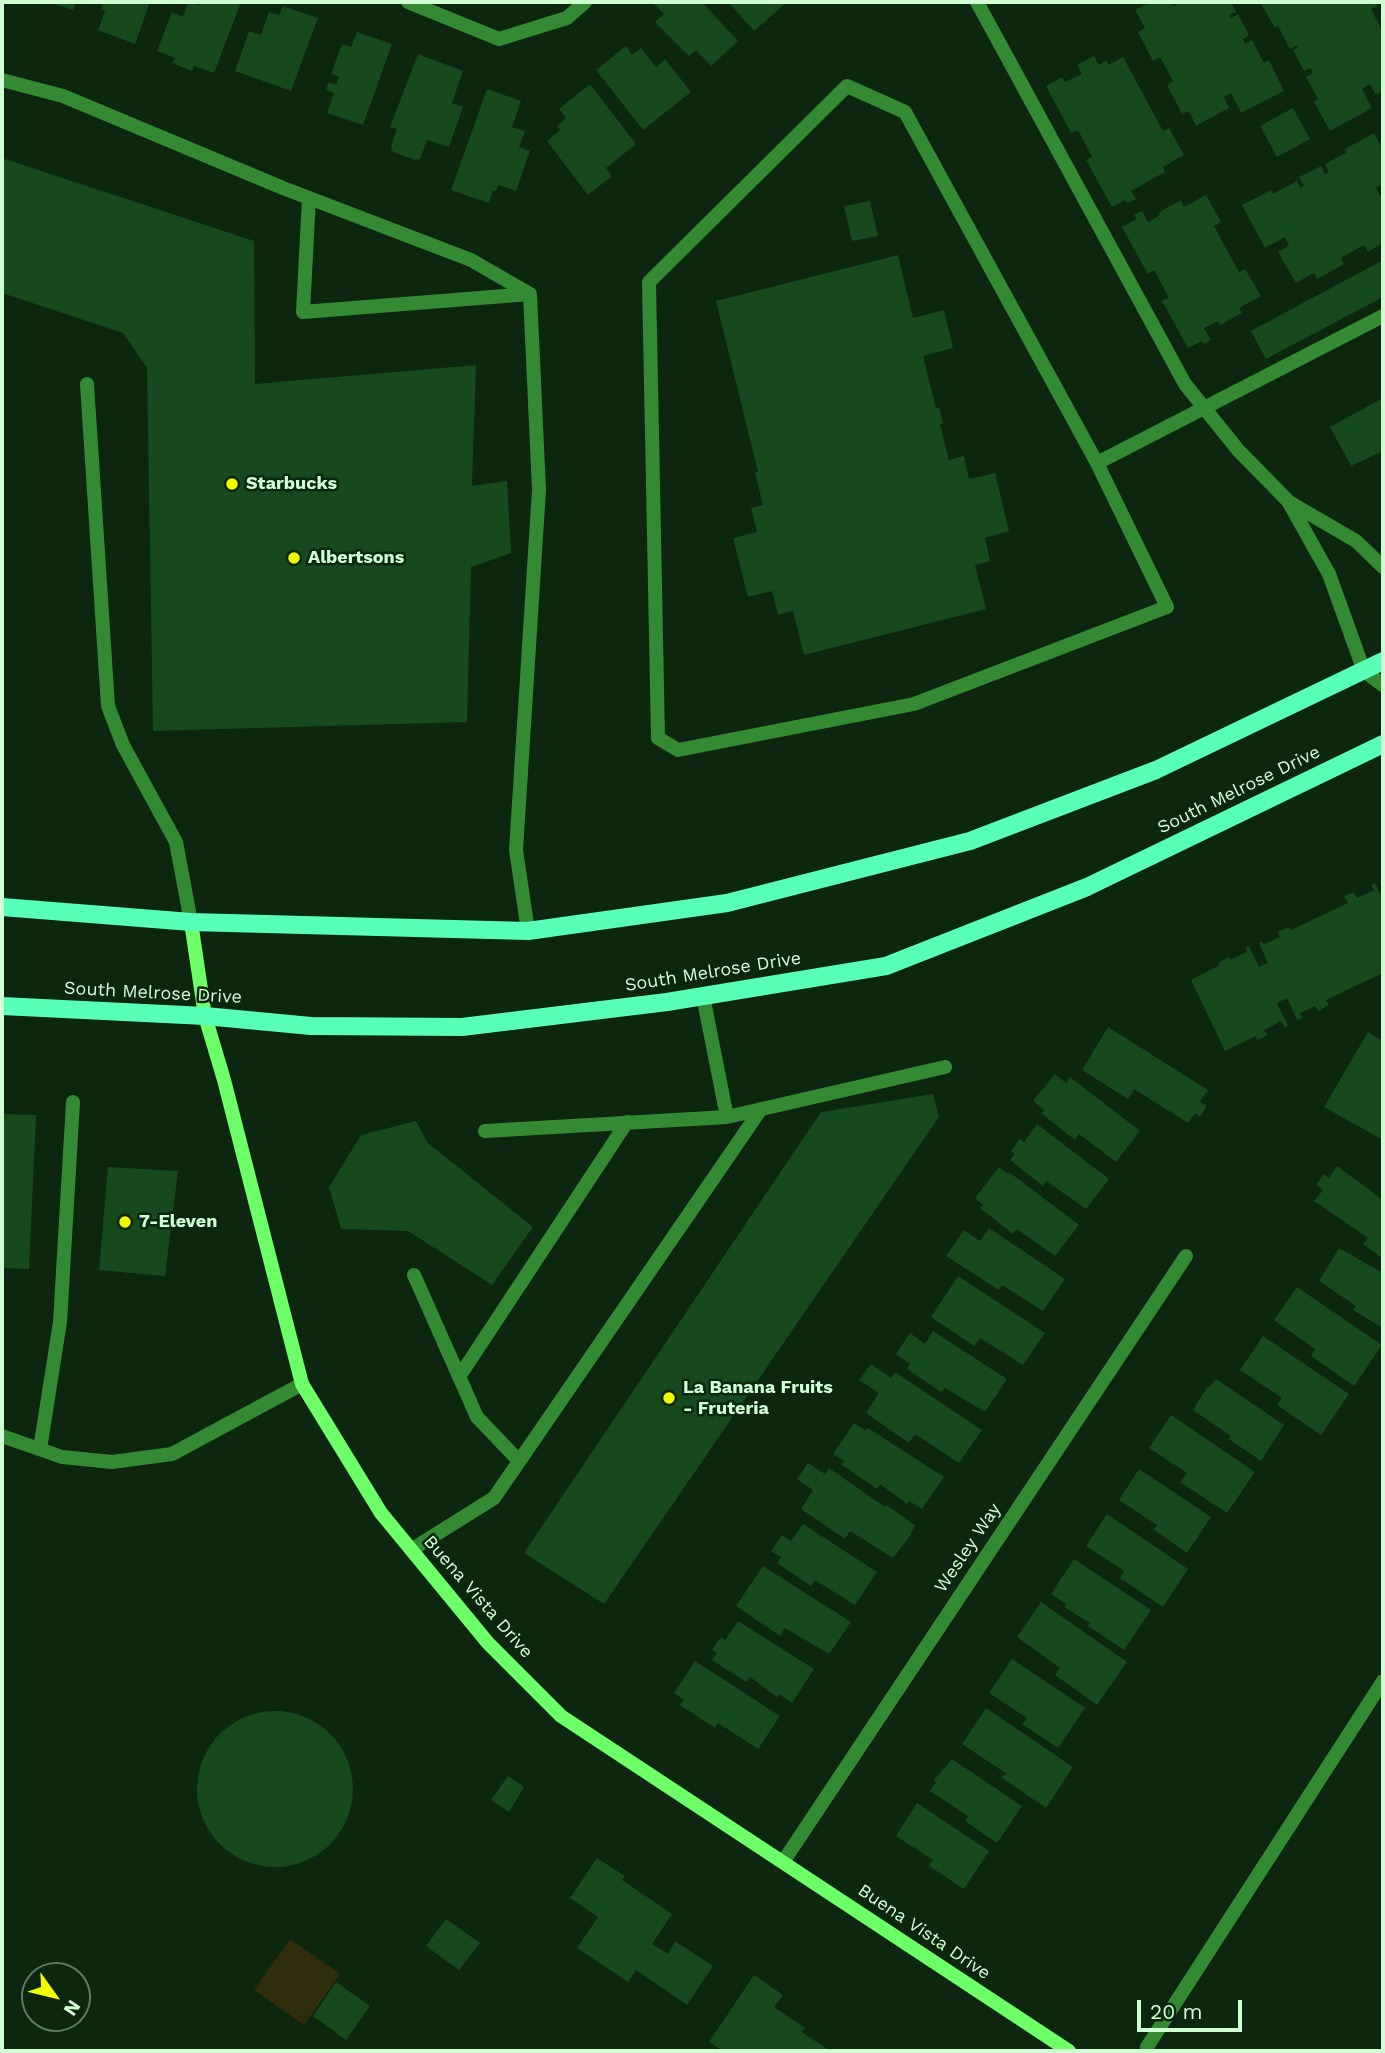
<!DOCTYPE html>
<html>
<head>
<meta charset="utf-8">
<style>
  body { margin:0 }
  #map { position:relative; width:1385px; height:2053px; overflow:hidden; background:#0c260f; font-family:"Work Sans",sans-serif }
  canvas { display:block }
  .frame { position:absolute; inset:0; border:4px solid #d1ffd3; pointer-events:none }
  .north { position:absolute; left:21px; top:1962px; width:70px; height:70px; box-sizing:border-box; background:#0c260f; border:2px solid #5b7d5d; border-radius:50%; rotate:124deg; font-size:19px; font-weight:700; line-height:28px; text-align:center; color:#d1ffd3 }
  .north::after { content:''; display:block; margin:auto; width:24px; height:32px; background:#f2fc00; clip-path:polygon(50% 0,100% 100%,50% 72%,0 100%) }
  .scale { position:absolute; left:1137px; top:2000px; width:105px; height:32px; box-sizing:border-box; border:4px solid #d1ffd3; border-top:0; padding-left:9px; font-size:21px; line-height:24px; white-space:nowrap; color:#d1ffd3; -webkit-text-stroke:5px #0c260f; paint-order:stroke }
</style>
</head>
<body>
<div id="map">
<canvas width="1385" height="2053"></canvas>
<div class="frame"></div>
<div class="north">N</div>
<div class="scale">20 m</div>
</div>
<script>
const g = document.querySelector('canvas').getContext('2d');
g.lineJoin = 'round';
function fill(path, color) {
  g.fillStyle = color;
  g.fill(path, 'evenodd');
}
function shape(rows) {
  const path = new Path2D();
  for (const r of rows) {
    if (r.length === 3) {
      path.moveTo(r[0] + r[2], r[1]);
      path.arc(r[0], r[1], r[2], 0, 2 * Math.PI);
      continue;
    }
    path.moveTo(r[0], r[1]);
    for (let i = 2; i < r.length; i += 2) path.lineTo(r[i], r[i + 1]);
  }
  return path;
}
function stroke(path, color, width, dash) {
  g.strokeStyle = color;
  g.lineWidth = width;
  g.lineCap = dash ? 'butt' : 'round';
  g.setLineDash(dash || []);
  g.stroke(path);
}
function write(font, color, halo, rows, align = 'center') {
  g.font = font + ' "Work Sans",sans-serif';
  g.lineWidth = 5;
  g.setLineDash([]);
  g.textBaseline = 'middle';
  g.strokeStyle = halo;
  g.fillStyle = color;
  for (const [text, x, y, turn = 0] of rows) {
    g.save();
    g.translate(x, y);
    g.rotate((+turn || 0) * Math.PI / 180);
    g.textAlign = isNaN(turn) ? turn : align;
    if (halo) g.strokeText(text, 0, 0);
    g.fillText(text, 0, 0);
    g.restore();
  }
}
const green = shape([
  [290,1939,340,1974,304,2025,254,1990]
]);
const building = shape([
  [49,2,76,2,73,10],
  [103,2,150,2,135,44,98,30,105,11,101,9],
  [188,2,200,5,201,2,241,2,214,73,194,66,192,71,172,63,175,58,157,51,172,12,183,17],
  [656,2,702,2,738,41,711,66,696,50,689,56,655,22,664,14,654,4],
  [728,2,787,2,754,31],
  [1151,2,1171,2,1173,6,1181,2,1231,2,1236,12,1229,15,1231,18,1238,14,1249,35,1243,39,1245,44,1252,40,1264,63,1269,60,1284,91,1241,113,1231,93,1224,97,1229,108,1196,126,1189,111,1182,114,1167,85,1173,81,1160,57,1153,61,1138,32,1145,28,1135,10],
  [1260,2,1376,2,1378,6,1371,9,1383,32,1383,91,1376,95,1370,84,1362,89,1372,108,1330,131,1314,102,1318,99,1306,77,1313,73,1310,68,1304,71,1293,50,1298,47,1298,45,1290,49,1278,26,1275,28],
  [283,6,318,18,291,91,235,71,249,31,261,35,269,12,279,15],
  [357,32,392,44,363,125,327,113,334,93,326,90,329,82,336,85,339,77,331,74,342,44,351,47],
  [626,46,632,55,641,48,656,67,665,59,691,92,643,130,596,70],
  [418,54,463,71,452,103,463,107,449,147,427,140,420,159,416,160,393,152,391,147,397,129,390,127],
  [1094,56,1099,65,1106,60,1109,65,1123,57,1163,131,1169,128,1184,155,1163,167,1165,172,1131,191,1136,199,1127,203,1125,200,1112,207,1086,160,1092,157,1078,130,1071,133,1046,86,1062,77,1065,82,1082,74,1077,65],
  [590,84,636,144,606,168,612,176,588,195,547,141,560,130,557,126,566,118,559,109],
  [487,89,521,101,512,127,525,131,519,147,530,151,516,191,498,185,496,191,493,190,489,203,451,190],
  [1293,108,1310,139,1277,157,1260,126],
  [1374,133,1383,150,1383,184,1376,188,1380,196,1383,194,1383,243,1368,252,1364,245,1341,258,1344,264,1317,279,1314,273,1296,283,1278,252,1289,246,1285,237,1265,248,1242,205,1271,190,1273,194,1297,181,1300,188,1304,186,1299,177,1321,166,1325,174,1329,172,1325,164,1347,152,1345,149],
  [2,158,254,241,255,384,476,365,472,486,507,481,511,553,471,567,467,722,153,731,147,368,123,333,2,293],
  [1206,195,1221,222,1214,226,1239,272,1245,269,1261,296,1239,308,1242,313,1220,325,1218,321,1204,328,1211,340,1204,344,1202,341,1188,348,1162,301,1169,298,1154,270,1148,274,1122,227,1137,219,1134,215,1142,211,1148,222,1160,215,1158,213,1181,200,1184,207],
  [870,201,878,236,852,241,844,206],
  [898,255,913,318,944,310,953,348,923,356,936,408,939,407,943,423,940,424,949,460,964,456,969,479,995,473,1009,531,985,538,990,561,975,565,986,609,804,655,793,611,778,615,772,591,748,597,733,538,757,532,751,508,763,505,755,473,758,472,716,301],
  [1383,260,1383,297,1266,359,1251,331],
  [1383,398,1383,451,1351,466,1330,427],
  [1375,883,1383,899,1383,973,1326,1000,1329,1005,1318,1011,1315,1006,1300,1013,1302,1018,1297,1020,1287,998,1277,1003,1288,1026,1284,1027,1281,1021,1264,1030,1268,1035,1257,1040,1256,1036,1225,1051,1191,980,1220,965,1219,962,1229,957,1230,960,1247,952,1245,948,1249,946,1259,967,1268,963,1259,943,1262,941,1264,944,1280,937,1278,932,1289,927,1291,930,1348,903,1344,896,1354,892,1357,898,1374,890,1371,885],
  [1108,1027,1208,1090,1200,1102,1207,1106,1200,1117,1195,1113,1188,1123,1134,1089,1128,1099,1082,1070],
  [1368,1032,1383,1041,1383,1140,1324,1107],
  [1055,1074,1066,1083,1070,1077,1140,1131,1116,1162,1079,1134,1075,1140,1042,1114,1044,1110,1033,1101],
  [933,1094,939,1117,604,1604,524,1553,821,1112],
  [2,1114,36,1115,29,1269,2,1268],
  [416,1121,427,1142,533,1227,492,1285,408,1231,341,1229,329,1187,361,1135],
  [1037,1124,1109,1179,1086,1209,1046,1181,1043,1186,1010,1160,1015,1154,1011,1151,1020,1139,1024,1142],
  [1337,1166,1383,1200,1383,1259,1363,1244,1368,1238,1314,1201,1323,1190,1316,1185,1324,1174,1329,1178],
  [108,1167,178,1171,165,1276,99,1270],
  [999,1167,1008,1174,1009,1172,1079,1225,1055,1256,1017,1229,1013,1234,980,1208,983,1205,975,1198],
  [989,1228,1065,1279,1043,1311,1002,1285,999,1290,946,1256,964,1230,980,1241],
  [1339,1248,1383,1273,1383,1328,1353,1310,1356,1306,1319,1281],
  [958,1276,1045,1333,1023,1365,980,1338,974,1346,931,1317],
  [1297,1287,1382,1345,1354,1386,1311,1356,1315,1349,1274,1320],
  [933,1331,1007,1379,985,1412,945,1388,941,1392,907,1369,910,1364,896,1354,910,1333,925,1344],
  [1263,1336,1349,1394,1321,1435,1277,1405,1282,1398,1240,1370],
  [871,1364,891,1378,895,1372,982,1430,959,1463,915,1434,909,1443,866,1413,879,1393,859,1380],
  [1216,1379,1284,1425,1261,1461,1229,1439,1231,1436,1193,1410,1207,1387,1208,1388],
  [1171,1415,1255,1472,1227,1513,1180,1482,1187,1473,1149,1448],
  [854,1423,866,1431,868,1428,944,1477,922,1509,909,1501,907,1504,880,1484,877,1489,842,1465,844,1461,833,1454],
  [808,1463,825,1474,829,1468,885,1507,886,1505,915,1525,910,1536,893,1558,850,1531,845,1539,801,1509,813,1490,797,1479],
  [1139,1469,1211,1517,1187,1553,1154,1530,1157,1525,1119,1500],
  [1107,1514,1188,1569,1163,1607,1120,1578,1124,1571,1086,1546],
  [803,1524,877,1572,855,1605,815,1580,811,1586,777,1563,781,1557,771,1551,782,1535,791,1541],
  [1074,1559,1151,1610,1124,1650,1088,1626,1090,1623,1064,1607,1066,1604,1051,1594],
  [763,1566,851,1622,829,1654,785,1628,780,1636,736,1606],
  [1041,1602,1127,1662,1097,1705,1055,1675,1060,1668,1017,1637],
  [738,1621,814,1669,792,1703,779,1694,777,1697,750,1677,746,1682,712,1660,717,1653,712,1650,721,1637,725,1640],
  [1012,1659,1085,1708,1058,1748,1022,1724,1027,1718,989,1693],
  [695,1661,780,1716,758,1749,718,1723,715,1728,680,1705,684,1700,674,1693],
  [986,1708,1073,1767,1046,1808,1001,1777,1007,1774,962,1744],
  [275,1789,78],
  [952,1759,1022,1806,997,1843,965,1821,968,1816,930,1791,936,1782,934,1780],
  [508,1776,524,1787,509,1812,491,1800],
  [917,1803,989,1851,964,1889,929,1866,933,1860,896,1836],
  [597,1858,625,1876,622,1880,672,1914,652,1944,668,1954,675,1941,713,1966,687,2005,636,1970,628,1982,577,1948,598,1917,570,1898],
  [446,1919,480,1943,459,1970,426,1946],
  [754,1975,783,1995,774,2007,805,2028,802,2032,830,2051,723,2051,709,2042],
  [336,1982,370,2006,346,2040,313,2016]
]);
const lane = shape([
  [2,80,63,96,283,188,471,260,530,294,539,490,516,850,528,931],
  [309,198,303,312,530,294],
  [87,384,108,706,123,745,176,842,191,922],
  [703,996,727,1117,945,1067],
  [485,1131,727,1117],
  [414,1275,477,1417,519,1461],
  [459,1377,627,1122],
  [2,1436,62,1457,112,1462,172,1454,302,1384],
  [40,1449,60,1322,73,1102],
  [411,1550,494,1498,761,1109],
  [1147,2047,1383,1681]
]);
const street = shape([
  [408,2,499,39,567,18,585,2],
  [977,2,1185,384,1238,450,1288,501,1329,574,1364,671,1383,685],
  [847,86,905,112,1097,463,1167,607,914,704,678,750,658,738,649,282,847,86],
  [1097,463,1383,316],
  [1289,502,1356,541,1383,567],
  [783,1862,1186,1256]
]);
const secondary = shape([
  [191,922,205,1016,224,1080,302,1384,381,1513,488,1643,561,1716,1069,2051]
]);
const primary = shape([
  [2,907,191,922,528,931,727,903,970,841,1156,770,1383,661],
  [2,1006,205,1016,311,1026,462,1027,667,1002,886,966,1087,887,1383,744]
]);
const markers = [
  [232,484,7,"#f2fc00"],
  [294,558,7,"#f2fc00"],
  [125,1222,7,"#f2fc00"],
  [669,1398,7,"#f2fc00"]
];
const poiNames = [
  ["Starbucks",246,484],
  ["Albertsons",308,558],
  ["7-Eleven",139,1222],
  ["La Banana Fruits",683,1388],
  ["- Fruteria",683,1409]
];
const streetNames = [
  ["South Melrose Drive",1239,790,-26],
  ["South Melrose Drive",713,972,-9],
  ["South Melrose Drive",153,993,3],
  ["Wesley Way",968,1548,-56],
  ["Buena Vista Drive",478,1597,49],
  ["Buena Vista Drive",924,1932,34]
];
fill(green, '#302d0e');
fill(building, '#16491d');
stroke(lane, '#348a32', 14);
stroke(street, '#348a32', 14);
stroke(secondary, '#6dff68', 14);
stroke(primary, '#58ffb7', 18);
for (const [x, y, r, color] of markers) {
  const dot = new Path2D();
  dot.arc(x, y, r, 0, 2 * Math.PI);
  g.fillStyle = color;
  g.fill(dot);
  stroke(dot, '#0c260f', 2.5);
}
write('bold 18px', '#d1ffd3', '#0c260f', poiNames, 'left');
write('18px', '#d1ffd3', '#0c260f', streetNames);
</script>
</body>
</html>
